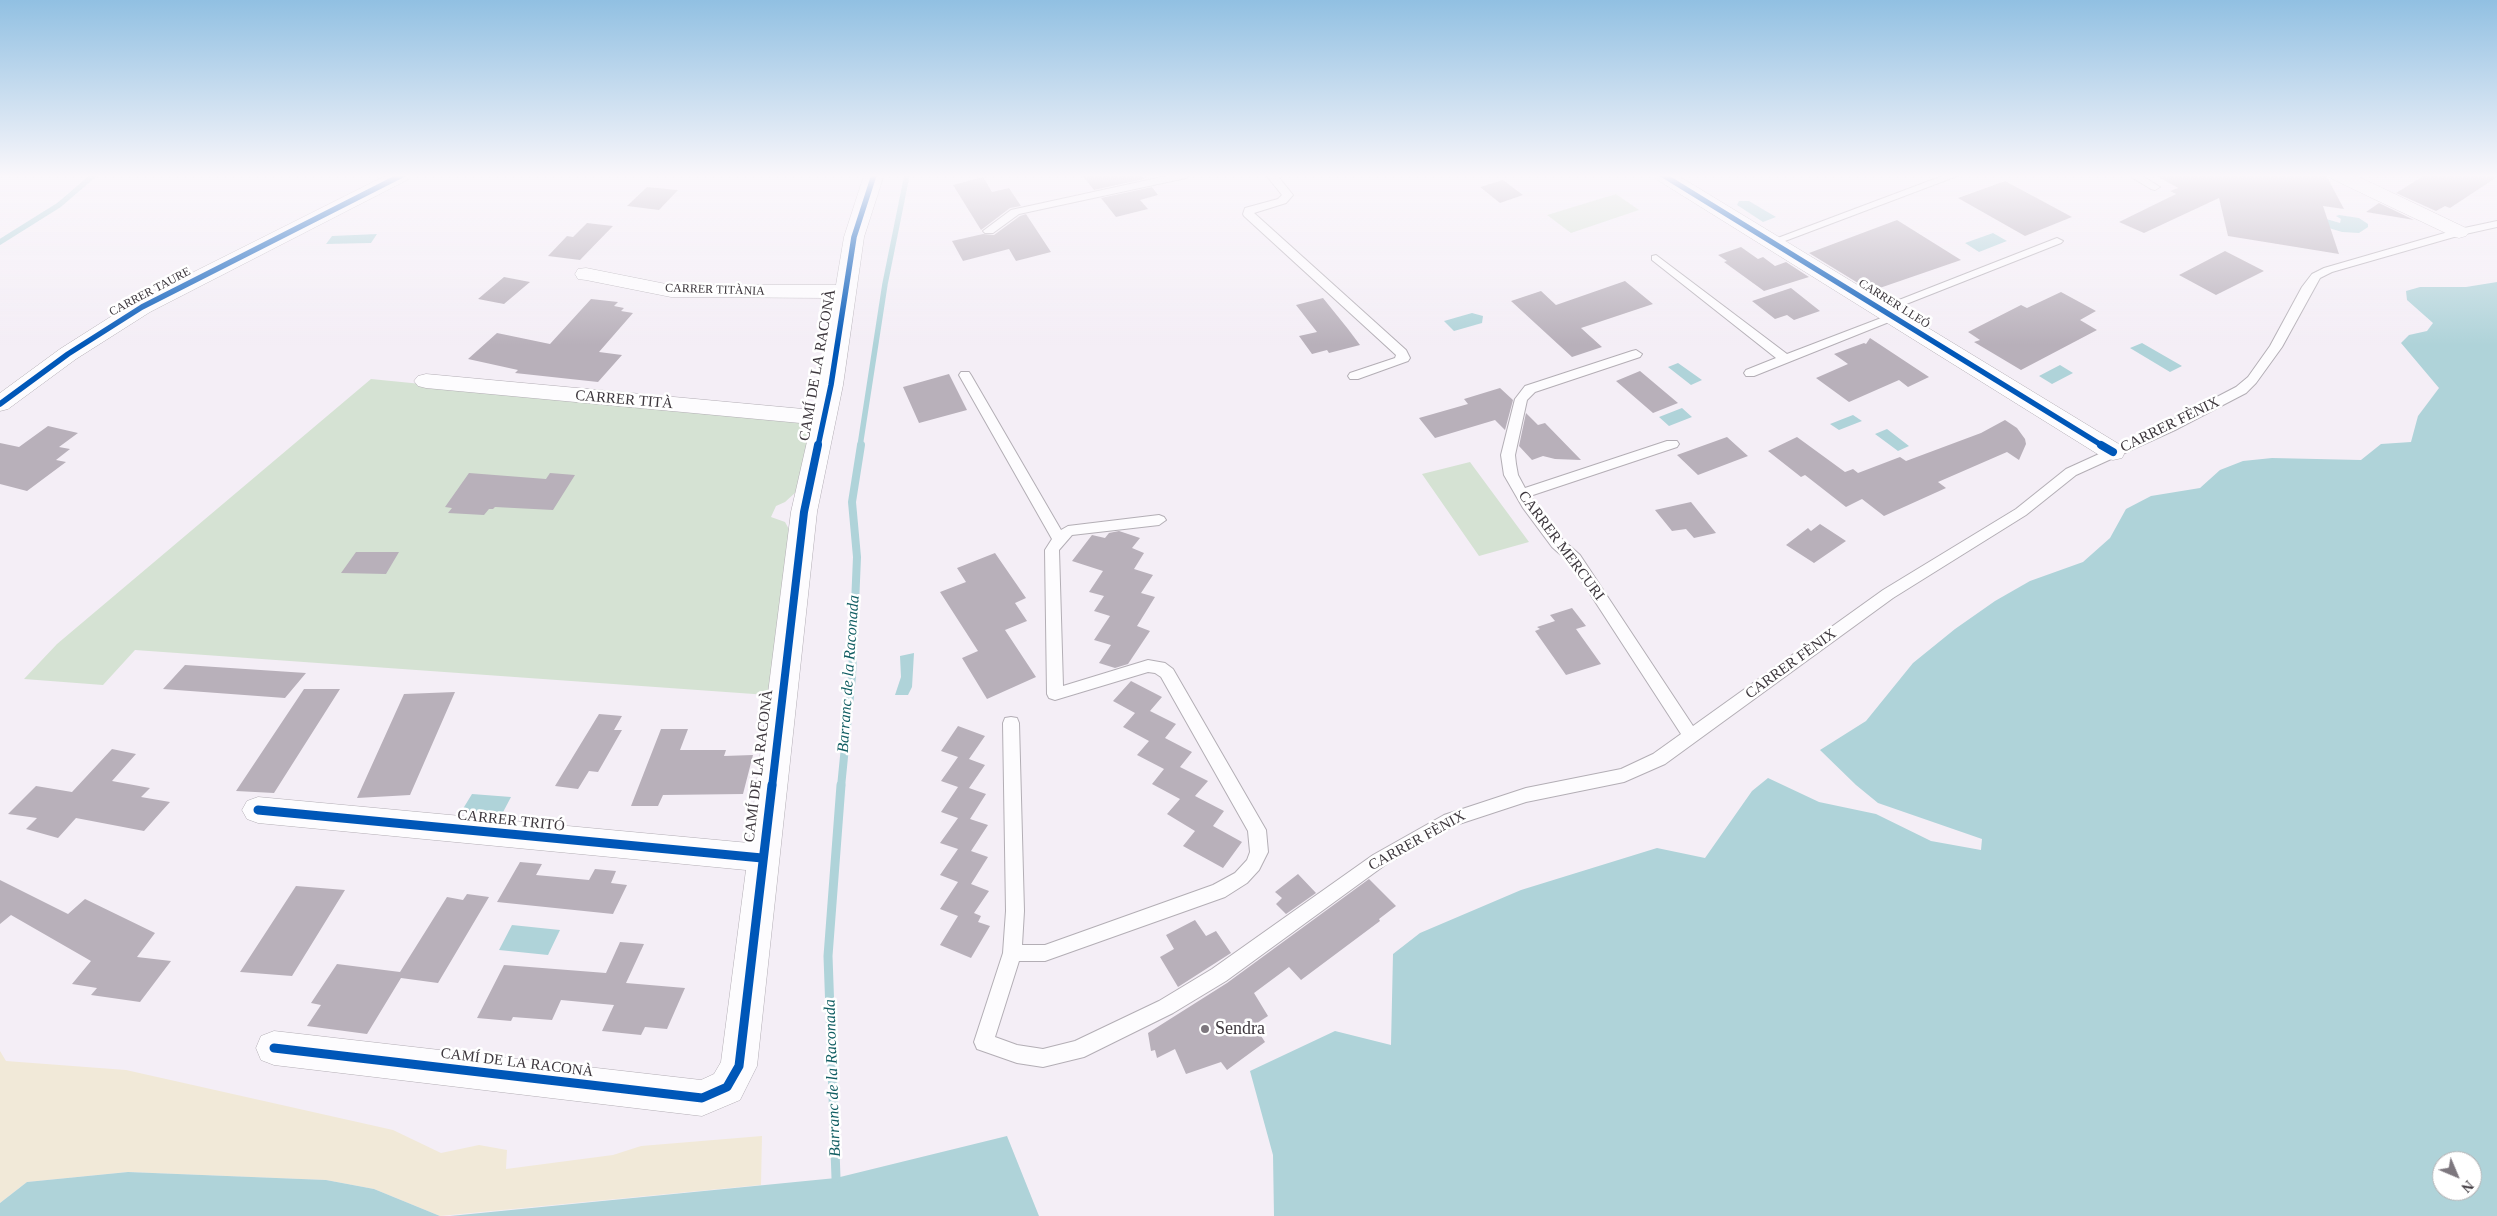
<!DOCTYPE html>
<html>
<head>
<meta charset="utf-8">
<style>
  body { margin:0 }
  #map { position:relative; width:2497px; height:1216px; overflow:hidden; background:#f4eef6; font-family:"Times New Roman",serif }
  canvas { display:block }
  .north { position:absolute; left:2432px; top:1151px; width:50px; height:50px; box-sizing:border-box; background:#fff; border:1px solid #b1afb1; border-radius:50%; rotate:135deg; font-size:14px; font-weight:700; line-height:20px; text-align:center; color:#3d373d }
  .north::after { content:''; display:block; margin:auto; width:18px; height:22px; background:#7d777e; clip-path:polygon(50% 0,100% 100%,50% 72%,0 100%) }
</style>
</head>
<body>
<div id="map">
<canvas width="2497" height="1216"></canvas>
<div class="north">N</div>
</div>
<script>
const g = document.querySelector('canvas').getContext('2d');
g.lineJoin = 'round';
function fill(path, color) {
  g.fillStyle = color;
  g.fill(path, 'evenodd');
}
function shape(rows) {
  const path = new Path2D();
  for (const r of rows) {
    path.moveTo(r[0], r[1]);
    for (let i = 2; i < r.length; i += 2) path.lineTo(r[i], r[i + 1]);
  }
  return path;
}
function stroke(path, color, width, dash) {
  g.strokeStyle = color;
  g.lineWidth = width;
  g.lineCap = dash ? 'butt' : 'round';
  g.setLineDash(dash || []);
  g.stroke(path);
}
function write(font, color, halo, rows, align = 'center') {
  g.font = font + ' "Times New Roman",serif';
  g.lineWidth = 5;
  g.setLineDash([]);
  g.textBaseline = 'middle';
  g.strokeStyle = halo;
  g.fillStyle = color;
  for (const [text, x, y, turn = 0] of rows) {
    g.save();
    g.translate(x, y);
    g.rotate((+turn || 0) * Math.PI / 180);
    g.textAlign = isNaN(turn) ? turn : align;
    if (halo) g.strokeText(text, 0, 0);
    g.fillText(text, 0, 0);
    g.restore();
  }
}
const green = shape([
  [1616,194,1639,210,1571,233,1547,215],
  [371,379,814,423,796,492,785,502,776,506,771,517,785,522,791,533,768,695,135,650,103,685,24,679,57,644],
  [1470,462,1529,542,1479,556,1422,474]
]);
const sand = shape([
  [0,1051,6,1061,126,1070,393,1130,441,1153,479,1145,507,1150,506,1169,613,1155,641,1146,762,1136,761,1185,440,1216,374,1189,326,1180,128,1172,27,1182,0,1203]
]);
const water = shape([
  [1739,201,1749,201,1776,217,1763,222,1737,205],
  [2339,215,2359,218,2368,224,2368,227,2359,233,2342,232,2322,226,2323,218,2340,223,2341,219,2336,216],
  [1993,233,2007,241,1979,252,1965,243],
  [377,234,371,243,326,244,332,236],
  [2497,282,2497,1216,1274,1216,1273,1155,1250,1071,1335,1031,1391,1045,1393,954,1420,933,1521,890,1657,848,1705,858,1752,791,1768,778,1819,802,1876,814,1931,841,1981,850,1982,839,1878,803,1856,785,1820,750,1866,721,1913,663,1955,629,1995,601,2030,581,2083,562,2110,538,2126,509,2151,496,2200,488,2220,470,2243,461,2272,458,2361,460,2381,444,2411,442,2418,416,2439,388,2401,343,2409,335,2427,331,2433,323,2407,300,2406,291,2420,287,2466,287],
  [2442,1161,2472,1161,2472,1191,2442,1191],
  [1472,313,1483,316,1482,323,1454,331,1444,321],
  [2142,343,2182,366,2170,372,2130,348],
  [1678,363,1702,380,1691,385,1668,367],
  [2060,365,2073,373,2052,384,2039,376],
  [1682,408,1692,417,1669,426,1659,417],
  [1853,415,1862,421,1839,430,1830,424],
  [1887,429,1909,446,1898,451,1875,434],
  [914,653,912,687,908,695,895,695,901,677,900,656],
  [472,794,511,797,501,816,461,812],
  [512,925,560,930,548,955,499,950],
  [1007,1136,1039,1216,450,1216,836,1178],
  [128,1172,326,1180,374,1189,440,1216,0,1216,0,1203,27,1182]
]);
const streamFar2 = shape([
  [0,242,59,205,94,175],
  [860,446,885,284,907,175]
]);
const streamFar1 = shape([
  [841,787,852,676,857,557,852,502,861,445]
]);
const stream = shape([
  [836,1178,828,956,841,785]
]);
const building = shape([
  [1082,175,1141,175,1144,179,1094,190],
  [2155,175,2326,175,2344,209,2323,206,2339,254,2228,236,2219,198,2144,233,2119,222,2176,194,2170,191,2178,188],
  [2425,175,2497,175,2497,177,2450,208,2445,206,2436,211,2396,193],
  [983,177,992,192,1009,188,1021,206,1010,208,981,230,953,185],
  [1503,180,1523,195,1500,203,1480,187],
  [2005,181,2033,196,2072,217,2025,236,1958,198],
  [647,187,678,190,659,210,627,206],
  [1152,187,1158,195,1140,200,1148,209,1116,217,1101,198],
  [2379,203,2414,220,2366,212],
  [1026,214,1051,252,1016,261,1009,249,963,261,952,241,983,234,994,235,1020,216],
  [1897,220,1961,260,1871,291,1809,253],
  [587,223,613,226,580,260,548,256,567,236,573,237],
  [1741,247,1758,259,1763,257,1775,266,1786,262,1809,277,1764,291,1724,262,1727,261,1718,255],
  [2225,251,2264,271,2216,295,2179,275],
  [504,277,530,282,504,304,478,299],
  [1625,281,1653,304,1581,328,1602,347,1572,357,1511,301,1541,291,1556,305],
  [1791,288,1820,311,1794,320,1787,315,1775,319,1752,301],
  [2061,292,2096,311,2080,320,2097,330,2021,370,1974,342,1980,340,1968,332,2021,305,2027,308],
  [1323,298,1348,329,1360,345,1329,353,1327,350,1312,354,1299,336,1317,332,1296,305],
  [591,299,618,302,614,306,624,308,621,311,633,313,599,352,622,355,598,382,515,373,518,370,468,359,497,333,550,344],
  [1870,338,1929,377,1908,387,1899,380,1849,402,1816,378,1848,364,1834,354,1864,343,1866,344],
  [1640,371,1678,403,1653,413,1616,381],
  [949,374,967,410,919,423,903,387],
  [1500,388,1513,400,1505,430,1495,420,1435,438,1419,418,1468,404,1464,399],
  [1526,413,1538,425,1545,423,1581,460,1555,459,1543,456,1532,460,1519,446],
  [2005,420,2017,428,2025,439,2026,444,2019,460,2007,452,1938,482,1946,488,1884,516,1862,499,1846,507,1805,475,1801,477,1768,451,1797,437,1845,472,1853,469,1858,473,1900,457,1906,461,1981,433],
  [48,426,78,433,59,447,70,449,56,460,66,462,27,491,0,484,0,443,19,447],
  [1727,437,1748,456,1698,475,1677,455],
  [469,473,546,479,550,473,575,475,553,510,495,507,493,509,489,509,484,515,448,513,452,508,445,507],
  [1691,502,1699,512,1716,533,1694,538,1686,529,1672,531,1655,510],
  [1820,524,1846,541,1814,563,1786,545,1808,528,1811,531],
  [1119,531,1140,538,1132,548,1144,553,1134,569,1153,575,1141,593,1155,597,1137,626,1150,631,1128,664,1115,668,1099,663,1111,645,1094,640,1110,616,1094,611,1104,596,1089,592,1103,571,1072,561,1092,535,1105,538,1109,533],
  [356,552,399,552,386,574,341,573],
  [995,553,1026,598,1015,603,1027,621,1005,630,1036,677,987,699,962,658,978,651,940,592,966,582,957,568],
  [1572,608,1586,626,1576,629,1601,664,1566,675,1535,631,1540,629,1537,627,1555,621,1550,615],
  [185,665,306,673,285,698,163,689],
  [1131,681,1162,697,1150,711,1176,724,1165,738,1192,752,1180,767,1208,781,1195,796,1224,811,1213,826,1242,842,1223,868,1183,846,1195,831,1167,814,1180,799,1152,784,1164,769,1137,755,1149,741,1123,727,1135,713,1113,701],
  [304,689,340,689,274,793,236,791],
  [455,692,410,795,357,798,404,694],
  [599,714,622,716,614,730,622,730,598,772,589,771,578,789,555,786],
  [958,726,985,736,969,759,985,765,969,788,986,794,970,819,988,825,971,851,988,857,971,884,989,891,974,913,981,916,978,922,990,926,971,958,940,945,958,916,940,909,958,882,940,875,958,849,940,843,958,818,941,812,958,787,941,781,958,757,941,751],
  [661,729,688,729,680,750,726,750,724,756,753,755,743,794,663,795,658,806,631,806],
  [112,749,136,754,112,781,150,788,141,797,170,802,144,831,76,818,58,838,26,829,37,818,8,814,36,786,72,792],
  [520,862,542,864,536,875,589,880,595,869,616,871,611,883,627,885,613,914,497,902],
  [1298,874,1316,893,1286,914,1276,904,1282,898,1275,892],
  [1369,879,1396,906,1379,919,1380,921,1301,980,1289,967,1254,993,1268,1016,1254,1025,1265,1042,1227,1070,1221,1062,1186,1074,1175,1049,1157,1058,1155,1050,1151,1051,1148,1033,1227,983],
  [0,880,68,914,85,899,155,933,137,957,171,961,140,1002,91,995,97,988,72,984,91,961,11,915,0,924],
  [296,886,345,890,292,976,240,972],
  [467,894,489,897,438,983,401,978,367,1034,307,1026,321,1005,311,1003,337,964,400,972,447,897,463,900],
  [1195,920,1206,936,1216,931,1231,953,1178,987,1160,957,1174,949,1166,935],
  [620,942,644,944,626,983,685,988,667,1029,645,1027,641,1035,602,1031,614,1005,561,1000,552,1020,513,1017,511,1021,477,1018,504,965,606,973]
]);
const lane = shape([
  [1171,175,1191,175,1186,178,1019,214,993,233,985,233,983,231,1011,210,1171,175],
  [1266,175,1277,175,1293,195,1286,203,1254,213,1406,350,1410,358,1408,361,1358,379,1350,379,1348,376,1350,373,1395,358,1396,355,1244,216,1243,214,1245,208,1278,199,1282,195,1266,175],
  [1945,175,1960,175,1777,244,1773,245,1767,242,1945,175],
  [2128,175,2141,175,2160,187,2155,190,2151,189,2128,175],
  [2497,221,2497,227,2461,235,2332,272,2320,278,2282,347,2256,383,2246,393,2175,430,2076,475,2026,515,1893,598,1665,764,1624,782,1526,802,1456,825,1385,865,1226,981,1173,1013,1084,1057,1043,1067,1017,1063,977,1049,974,1042,1003,953,1006,911,1003,723,1005,718,1011,717,1017,718,1019,723,1024,911,1022,945,1045,945,1213,885,1235,873,1247,860,1250,852,1248,831,1161,677,1155,673,1148,672,1055,700,1049,698,1047,694,1045,550,1052,539,959,375,961,372,969,372,971,375,1061,530,1068,526,1159,515,1164,517,1166,520,1159,525,1072,535,1059,550,1063,686,1148,660,1165,663,1173,669,1266,830,1268,852,1259,870,1247,883,1225,897,1045,961,1019,961,995,1037,1017,1045,1043,1049,1075,1041,1159,1001,1212,969,1373,855,1444,815,1526,788,1621,769,1653,754,1681,734,1570,563,1552,547,1523,508,1504,475,1501,455,1515,399,1525,386,1632,351,1636,350,1642,354,1640,357,1535,392,1527,400,1515,455,1516,464,1518,475,1525,488,1667,441,1677,441,1679,444,1677,447,1530,496,1562,539,1580,555,1693,726,1883,590,2016,509,2066,469,2165,424,2236,387,2248,377,2270,346,2302,287,2312,274,2324,268,2455,230,2497,221],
  [2057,238,2063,241,2061,243,1886,312,1878,312,1876,309,2057,238],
  [1656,255,1787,354,1889,315,1893,314,1899,318,1754,376,1746,376,1744,373,1746,370,1776,358,1652,260,1652,256,1656,255]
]);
const street = shape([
  [387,175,412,175,409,179,150,312,76,359,8,409,0,411,0,393,60,349,134,302,387,175],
  [864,175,884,175,864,237,843,385,817,512,757,1066,740,1100,702,1116,274,1065,261,1060,256,1048,261,1036,274,1031,701,1080,714,1074,721,1062,746,870,258,823,247,819,242,810,247,801,258,797,749,843,791,512,811,424,426,388,418,386,414,381,418,376,426,374,814,410,834,298,671,297,586,280,578,279,575,274,578,269,586,268,671,285,836,285,844,237,864,175],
  [1653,175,1677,175,2122,446,2125,452,2122,458,2113,460,2104,458,1656,179,1653,175],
  [2329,175,2355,175,2466,228,2469,232,2466,236,2459,238,2452,236,2332,179,2329,175]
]);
const cyclewayFar2 = shape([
  [1663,175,2103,446],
  [0,404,68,354,142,307,402,175],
  [818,446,831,385,854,237,874,175]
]);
const cyclewayFar1 = shape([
  [2101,445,2113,452],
  [772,787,804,512,818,445]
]);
const cycleway = shape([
  [258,810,762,858],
  [274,1048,702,1098,727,1087,739,1066,772,785]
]);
const markers = [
  [1205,1029,5,"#7d777e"]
];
const farStreetnames = [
  ["CARRER TITÀNIA",715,290,2],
  ["CARRER TAURE",150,292,-28],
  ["CARRER LLEÓ",1894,304,32]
];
const streetNames = [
  ["CAMÍ DE LA RACONÀ",818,365,-80],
  ["CARRER TITÀ",624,400,5],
  ["CARRER FÈNIX",2170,425,-26],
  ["CARRER MERCURI",1561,546,53],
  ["CARRER FÈNIX",1791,664,-36],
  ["CAMÍ DE LA RACONÀ",759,766,-83],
  ["CARRER TRITÓ",511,821,6],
  ["CARRER FÈNIX",1417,841,-29],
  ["CAMÍ DE LA RACONÀ",517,1063,7]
];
const waterNames = [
  ["Barranc de la Raconada",849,674,-86],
  ["Barranc de la Raconada",833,1078,-92]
];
const nearPoinames = [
  ["Sendra",1215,1029]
];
fill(green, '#d5e2d3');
fill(sand, '#f1e9d8');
fill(water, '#afd3d9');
stroke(streamFar2, '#afd3d9', 5.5);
stroke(streamFar1, '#afd3d9', 8);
stroke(stream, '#afd3d9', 9);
fill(building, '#b8b0ba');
stroke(lane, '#b3aeb5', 2);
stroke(street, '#b3aeb5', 1);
fill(lane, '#fdfcfe');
fill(street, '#fdfcfe');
stroke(cyclewayFar2, '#0057b8', 5.5);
stroke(cyclewayFar1, '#0057b8', 8);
stroke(cycleway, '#0057b8', 9);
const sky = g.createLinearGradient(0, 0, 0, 345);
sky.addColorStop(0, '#91c0e2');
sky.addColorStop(0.51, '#faf7fb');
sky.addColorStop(1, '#faf7fb00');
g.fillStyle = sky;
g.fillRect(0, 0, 2497, 345);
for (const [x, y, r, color] of markers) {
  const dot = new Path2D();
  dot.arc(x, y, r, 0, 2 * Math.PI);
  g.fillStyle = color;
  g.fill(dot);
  stroke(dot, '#fff', 2);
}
write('12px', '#3d373d', '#fff', farStreetnames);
write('15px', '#3d373d', '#fff', streetNames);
write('italic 16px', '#105d62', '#fff', waterNames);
write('18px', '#3d373d', '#fff', nearPoinames, 'left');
</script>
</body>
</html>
